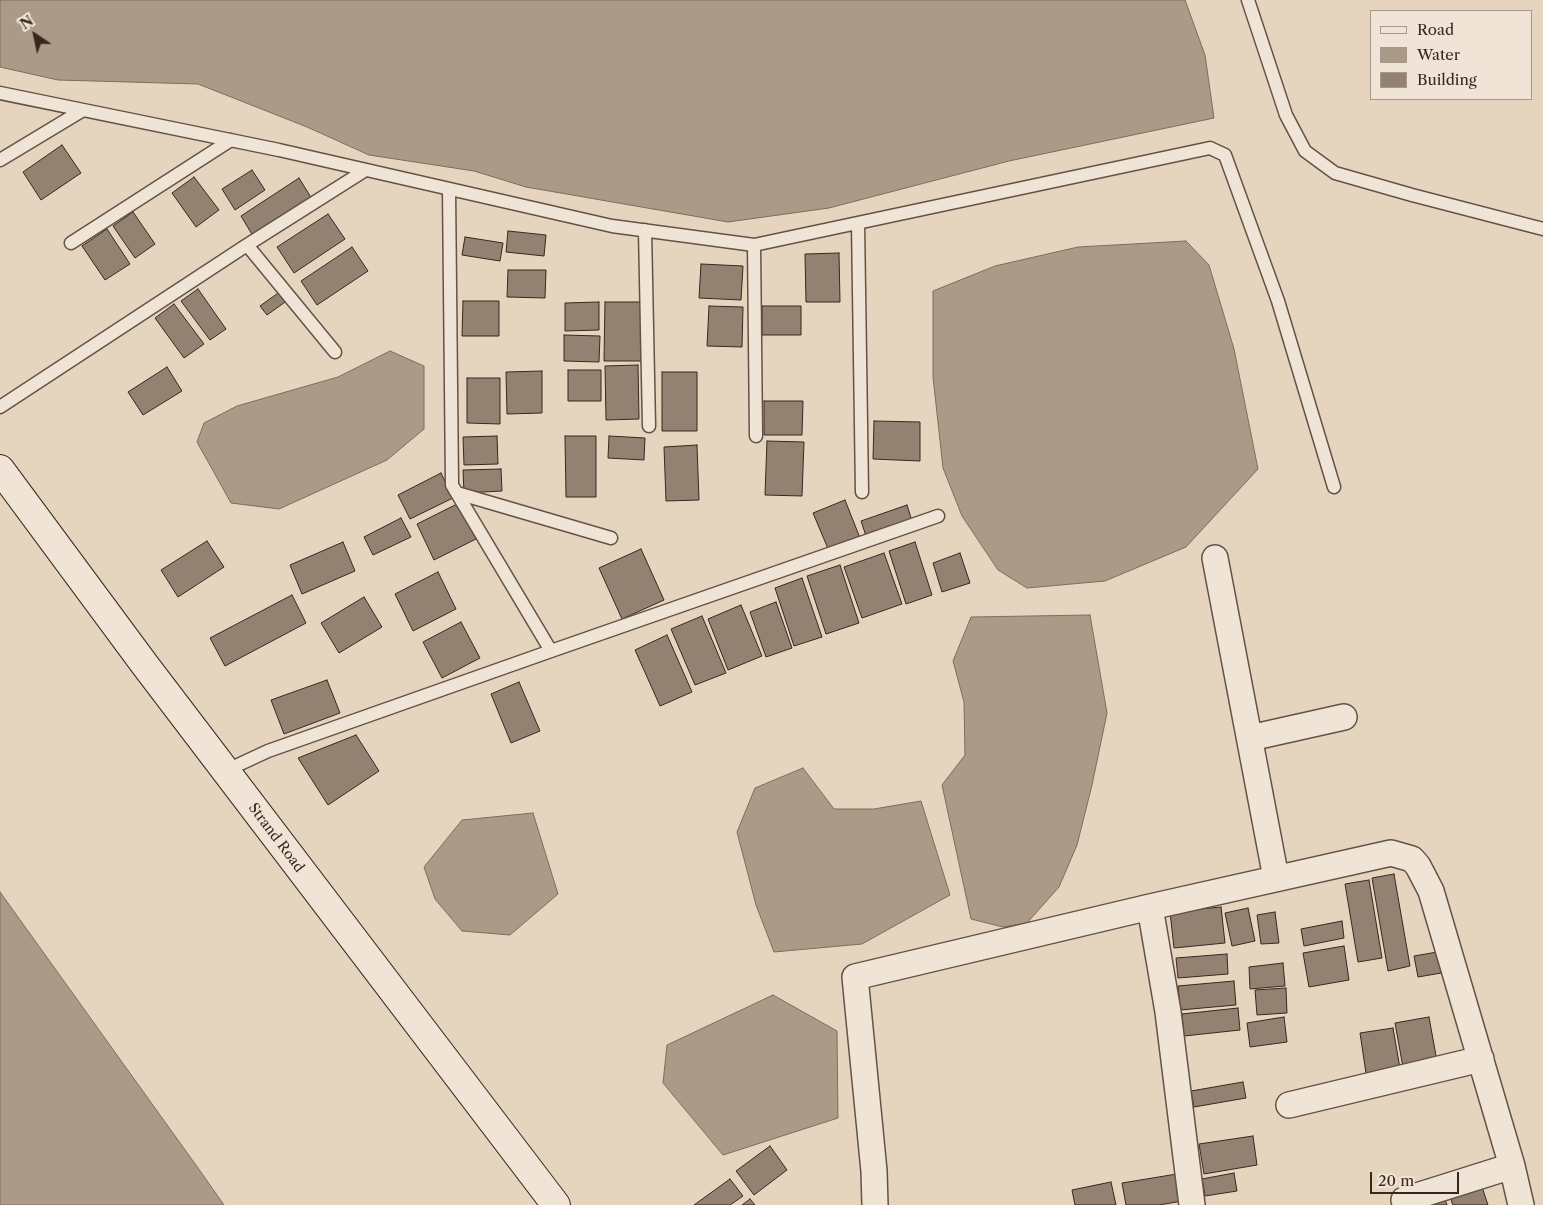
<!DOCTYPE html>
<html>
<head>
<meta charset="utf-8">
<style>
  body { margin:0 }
  #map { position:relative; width:1543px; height:1205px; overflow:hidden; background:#e6d5be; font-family:"Libre Caslon Text",serif }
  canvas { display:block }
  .legend { position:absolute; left:1370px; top:10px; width:162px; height:90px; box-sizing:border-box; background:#efe4d5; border:1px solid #a6988c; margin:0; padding:6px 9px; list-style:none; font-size:15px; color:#39271f }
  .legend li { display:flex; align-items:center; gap:10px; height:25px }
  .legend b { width:25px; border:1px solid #a6988c }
  .north { position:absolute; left:10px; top:10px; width:50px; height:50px; -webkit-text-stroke:4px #efe4d5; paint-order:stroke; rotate:326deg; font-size:14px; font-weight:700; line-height:20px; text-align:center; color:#39271f }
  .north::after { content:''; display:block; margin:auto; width:18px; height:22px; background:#39271f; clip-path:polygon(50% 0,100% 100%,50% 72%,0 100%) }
  .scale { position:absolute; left:1370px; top:1172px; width:89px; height:22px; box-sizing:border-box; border:2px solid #39271f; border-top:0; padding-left:6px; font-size:15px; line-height:18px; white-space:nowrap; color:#39271f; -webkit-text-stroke:4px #efe4d5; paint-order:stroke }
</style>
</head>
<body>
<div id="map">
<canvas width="1543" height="1205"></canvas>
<ul class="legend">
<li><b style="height:6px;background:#efe4d5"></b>Road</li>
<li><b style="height:14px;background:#ab9a88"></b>Water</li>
<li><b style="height:14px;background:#938172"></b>Building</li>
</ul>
<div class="north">N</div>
<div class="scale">20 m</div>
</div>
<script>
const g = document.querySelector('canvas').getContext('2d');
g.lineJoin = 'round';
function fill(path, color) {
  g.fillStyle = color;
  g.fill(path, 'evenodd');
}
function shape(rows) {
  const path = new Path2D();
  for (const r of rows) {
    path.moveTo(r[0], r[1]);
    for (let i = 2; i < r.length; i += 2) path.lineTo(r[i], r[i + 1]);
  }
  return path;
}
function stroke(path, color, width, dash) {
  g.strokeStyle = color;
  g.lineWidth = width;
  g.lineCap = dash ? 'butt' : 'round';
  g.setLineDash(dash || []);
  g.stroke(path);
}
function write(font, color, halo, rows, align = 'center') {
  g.font = font + ' "Libre Caslon Text",serif';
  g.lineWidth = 4;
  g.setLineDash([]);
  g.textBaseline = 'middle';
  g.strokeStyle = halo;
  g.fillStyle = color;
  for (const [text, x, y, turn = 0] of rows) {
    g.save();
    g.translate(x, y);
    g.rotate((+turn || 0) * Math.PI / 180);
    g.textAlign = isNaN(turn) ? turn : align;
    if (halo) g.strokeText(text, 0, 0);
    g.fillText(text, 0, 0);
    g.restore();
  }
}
const water = shape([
  [0,0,1185,0,1205,55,1214,118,1009,161,829,208,728,222,526,187,474,171,369,155,307,127,198,84,58,80,0,67,0,0],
  [1186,241,1209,265,1234,349,1258,469,1186,547,1105,581,1027,588,998,570,962,516,943,468,933,377,933,291,995,266,1078,247,1186,241],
  [390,351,424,366,424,429,387,460,279,509,231,503,197,442,204,423,237,406,338,377,390,351],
  [1090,615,1107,713,1092,785,1077,845,1059,887,1027,923,1003,927,971,919,942,785,965,755,964,702,953,661,971,617,1090,615],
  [803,768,834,809,874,809,921,801,950,895,862,944,774,952,756,905,737,832,755,788,803,768],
  [533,813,558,894,510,935,462,931,435,899,424,867,462,820,533,813],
  [0,892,198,1168,224,1205,0,1205,0,892],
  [773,995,837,1031,838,1118,723,1155,663,1083,667,1045,773,995]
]);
const building = shape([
  [62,145,81,173,41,200,23,172,62,145],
  [252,170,265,190,235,210,222,189,252,170],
  [194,177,219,210,196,227,172,193,194,177],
  [299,178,312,199,253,236,241,216,299,178],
  [133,212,155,244,135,258,113,226,133,212],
  [328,214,345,239,294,273,277,247,328,214],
  [107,229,130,264,105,280,82,246,107,229],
  [508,231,546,235,544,256,506,252,508,231],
  [465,237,503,243,500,261,462,255,465,237],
  [352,247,368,271,317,305,301,281,352,247],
  [839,253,840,302,806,302,805,254,839,253],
  [701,264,743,266,741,300,699,298,701,264],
  [508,270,546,270,545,298,507,297,508,270],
  [198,289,226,329,210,340,181,301,198,289],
  [281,291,288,300,267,315,260,306,281,291],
  [463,301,499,301,499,336,462,336,463,301],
  [599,302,599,330,565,331,565,303,599,302],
  [605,302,645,302,644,361,604,361,605,302],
  [174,304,204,344,184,358,155,318,174,304],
  [709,306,743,307,742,347,707,346,709,306],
  [762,306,801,306,801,335,762,335,762,306],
  [564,335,600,336,599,362,564,361,564,335],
  [638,365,639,419,606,420,605,366,638,365],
  [167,367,182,391,143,415,128,392,167,367],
  [568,370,601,370,601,401,568,401,568,370],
  [542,371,542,413,507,414,506,372,542,371],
  [662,372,697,372,697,431,662,431,662,372],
  [467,378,500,378,500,424,467,423,467,378],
  [764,401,803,401,802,435,764,435,764,401],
  [874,421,920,422,920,461,873,459,874,421],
  [497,436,498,464,464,465,463,437,497,436],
  [565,436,596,436,596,497,566,497,565,436],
  [609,436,645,438,644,460,608,458,609,436],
  [767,441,804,442,802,496,765,495,767,441],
  [697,445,699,500,666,501,664,447,697,445],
  [501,469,502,491,464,493,463,470,501,469],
  [441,473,453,498,410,519,398,495,441,473],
  [845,500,860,538,829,551,813,513,845,500],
  [459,503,476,539,434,560,417,524,459,503],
  [907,505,912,521,866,536,861,521,907,505],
  [401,518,411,537,373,555,364,537,401,518],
  [207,541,224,567,178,597,161,570,207,541],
  [343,542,355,571,302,594,290,565,343,542],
  [915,542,932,595,906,604,889,551,915,542],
  [641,549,664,600,622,619,599,568,641,549],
  [884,553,902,604,862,618,844,567,884,553],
  [960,553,970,583,942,592,933,563,960,553],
  [840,565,859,623,826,634,807,576,840,565],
  [438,572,456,609,413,631,395,594,438,572],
  [802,578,822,637,794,646,775,588,802,578],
  [292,595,306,623,225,666,210,638,292,595],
  [364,597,382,627,339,653,321,623,364,597],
  [776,602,792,648,766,657,750,612,776,602],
  [741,605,762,656,728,670,708,619,741,605],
  [702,616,726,673,695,685,671,629,702,616],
  [461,622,480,658,442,678,423,642,461,622],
  [667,635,692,692,660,706,635,650,667,635],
  [327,680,340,713,284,734,271,700,327,680],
  [519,682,540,731,511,743,491,694,519,682],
  [356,735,379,771,328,805,298,758,356,735],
  [1394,874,1410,966,1388,971,1372,878,1394,874],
  [1369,880,1382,958,1358,962,1345,884,1369,880],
  [1221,907,1225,943,1174,948,1170,912,1221,907],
  [1248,908,1255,941,1232,946,1225,913,1248,908],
  [1275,912,1279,943,1261,944,1257,915,1275,912],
  [1342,921,1344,938,1304,946,1301,929,1342,921],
  [1344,946,1349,980,1309,987,1303,953,1344,946],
  [1443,951,1447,972,1418,977,1414,956,1443,951],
  [1227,954,1228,974,1178,978,1176,958,1227,954],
  [1283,963,1285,986,1250,989,1249,967,1283,963],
  [1234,981,1236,1005,1180,1010,1178,986,1234,981],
  [1286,988,1287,1013,1257,1015,1255,990,1286,988],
  [1238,1008,1240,1030,1184,1036,1182,1014,1238,1008],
  [1284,1017,1287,1042,1250,1047,1247,1023,1284,1017],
  [1429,1017,1438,1067,1404,1073,1395,1023,1429,1017],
  [1393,1028,1401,1074,1367,1080,1360,1033,1393,1028],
  [1243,1082,1246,1098,1194,1107,1191,1091,1243,1082],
  [1253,1136,1257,1165,1204,1174,1199,1144,1253,1136],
  [770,1146,787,1170,754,1195,736,1171,770,1146],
  [1183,1173,1188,1200,1159,1205,1126,1205,1122,1183,1183,1173],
  [1234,1173,1237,1191,1205,1196,1202,1179,1234,1173],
  [730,1179,743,1196,730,1205,694,1205,730,1179],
  [1111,1182,1116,1205,1075,1205,1072,1190,1111,1182],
  [1482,1187,1488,1205,1453,1205,1450,1197,1482,1187],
  [1443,1194,1447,1205,1422,1205,1443,1194],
  [750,1199,755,1205,742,1205,750,1199]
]);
const lane = shape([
  [1248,0,1286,115,1305,151,1335,173,1412,195,1543,229],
  [0,93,279,150,612,226,754,245,1210,148,1225,155,1278,301,1334,487],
  [0,160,83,110],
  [449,189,452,485,551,651],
  [858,223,862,492],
  [645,230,649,426],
  [71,243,231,140],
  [247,245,335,352],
  [754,245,756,436],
  [0,407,247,245,364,171],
  [457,493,611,538],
  [225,771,268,751,551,651,938,516]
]);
const street = shape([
  [1215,558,1276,878],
  [1250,738,1344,717],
  [1150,907,1168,1012,1192,1205],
  [1289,1105,1481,1059],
  [1404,1200,1512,1166],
  [875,1205,874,1171,855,977,1150,907,1391,853,1412,859,1418,866,1431,891,1512,1166,1521,1205]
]);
const secondary = shape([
  [0,469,145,665,556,1205]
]);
const streetNames = [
  ["Strand Road",276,838,53]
];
fill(water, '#ab9a88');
stroke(water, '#7d6c5e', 1);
fill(building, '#938172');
stroke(building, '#39271f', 1);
stroke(lane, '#645247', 15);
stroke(street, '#645247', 28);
stroke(secondary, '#39271f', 30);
stroke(lane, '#efe4d5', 12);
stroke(street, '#efe4d5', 25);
stroke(secondary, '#efe4d5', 28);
write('14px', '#39271f', '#efe4d5', streetNames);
</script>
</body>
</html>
